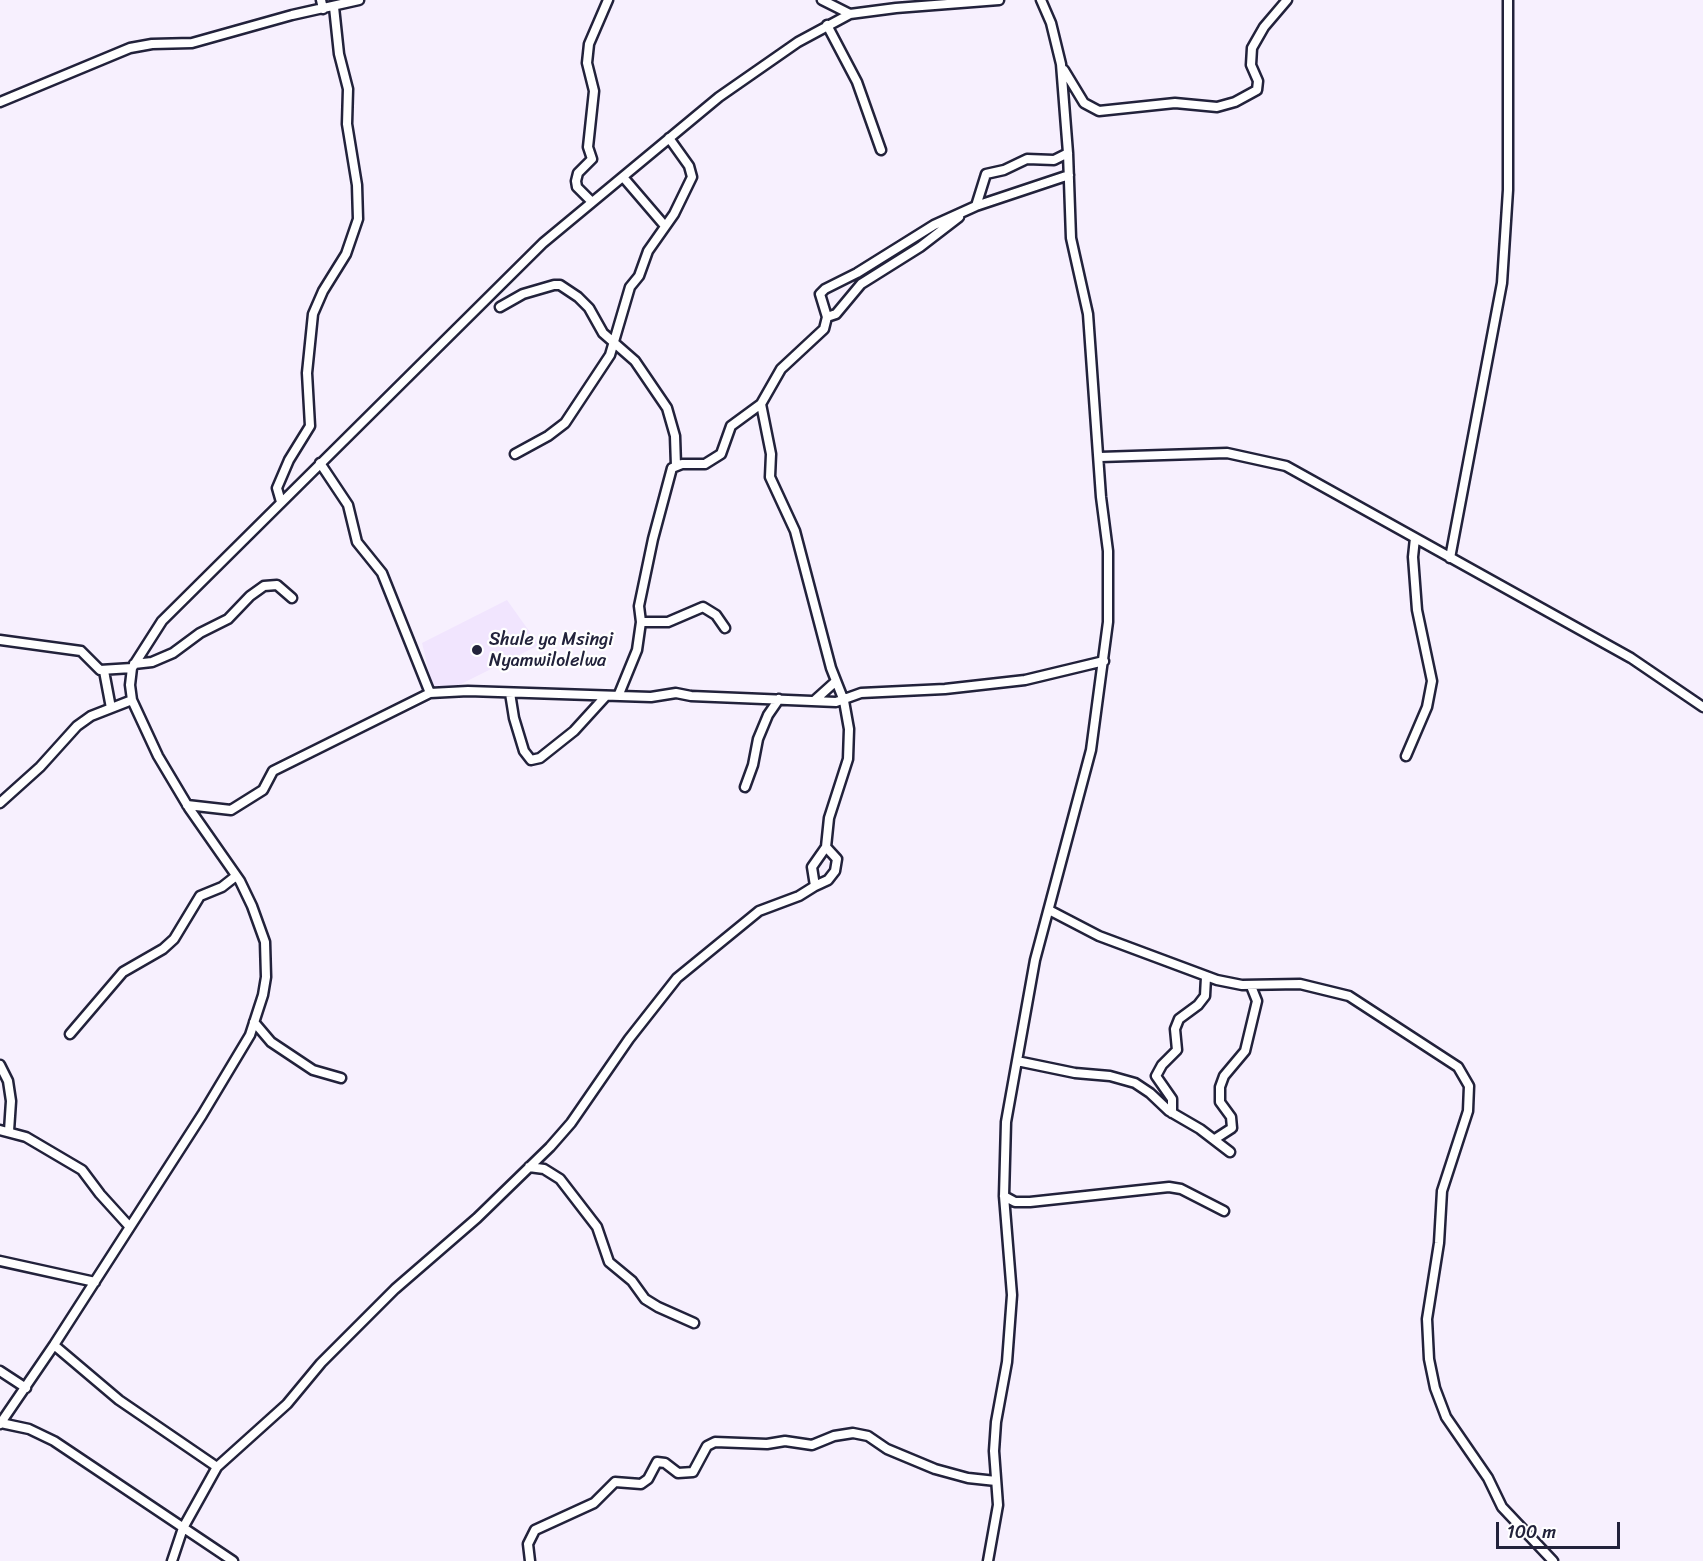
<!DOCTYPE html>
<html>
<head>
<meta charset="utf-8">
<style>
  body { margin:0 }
  #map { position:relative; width:1703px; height:1561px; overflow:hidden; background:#f7f0fe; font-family:Sriracha,sans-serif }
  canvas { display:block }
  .scale { position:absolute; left:1496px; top:1522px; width:124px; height:27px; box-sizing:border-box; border:3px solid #22223b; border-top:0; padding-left:8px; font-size:18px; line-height:21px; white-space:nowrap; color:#22223b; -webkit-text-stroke:4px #fff; paint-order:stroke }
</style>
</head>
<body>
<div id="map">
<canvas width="1703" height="1561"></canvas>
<div class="scale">100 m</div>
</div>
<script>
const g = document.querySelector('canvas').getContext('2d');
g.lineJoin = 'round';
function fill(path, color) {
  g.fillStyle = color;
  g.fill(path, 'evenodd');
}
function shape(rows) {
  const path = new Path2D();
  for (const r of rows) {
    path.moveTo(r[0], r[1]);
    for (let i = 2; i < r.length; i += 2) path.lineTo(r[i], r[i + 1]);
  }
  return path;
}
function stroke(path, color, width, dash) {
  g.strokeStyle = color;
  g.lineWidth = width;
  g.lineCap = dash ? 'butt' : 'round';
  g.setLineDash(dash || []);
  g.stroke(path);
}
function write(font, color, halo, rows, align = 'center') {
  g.font = font + ' Sriracha,sans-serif';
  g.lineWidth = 4.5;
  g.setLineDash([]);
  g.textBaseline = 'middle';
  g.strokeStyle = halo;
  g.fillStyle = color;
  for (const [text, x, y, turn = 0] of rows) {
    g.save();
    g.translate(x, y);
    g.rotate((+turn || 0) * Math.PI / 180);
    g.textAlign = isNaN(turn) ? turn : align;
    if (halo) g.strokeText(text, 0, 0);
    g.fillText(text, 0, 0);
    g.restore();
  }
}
const built = shape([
  [507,600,539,645,435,697,422,643]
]);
const street = shape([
  [321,0,323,9],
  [822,0,850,14],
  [827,25,857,82,881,150],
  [1064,70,1084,103,1099,111,1175,103,1217,107,1235,102,1257,90,1258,81,1251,65,1252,48,1264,27,1287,0],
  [0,102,130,48,152,44,192,43,292,15,359,0],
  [623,177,665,226],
  [591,201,577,187,576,181,578,173,592,159,588,147,594,91,587,63,589,44,608,0],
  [976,206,1069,175],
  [500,307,523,294,554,285,560,285,578,297,589,308,603,333,635,361,667,408,675,436,676,466],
  [827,317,836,314,861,284,920,247,959,217],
  [515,454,548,436,565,423,610,355,630,287,639,276,648,251,674,214,692,177,689,166,669,138],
  [1100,457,1227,453,1286,466,1631,658,1703,707],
  [320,463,348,505,357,542,382,573,430,693],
  [281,502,277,488,289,460,310,426,307,373,313,314,323,291,346,254,358,219,357,185,347,124,348,89,339,54,334,7],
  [1450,558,1502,283,1508,190,1508,0],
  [641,622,668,622,703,607,716,615,725,628],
  [0,640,81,651,100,670,132,668],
  [134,664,152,662,173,653,200,633,228,619,250,596,264,586,277,585,292,598],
  [104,671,111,708],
  [510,693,514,718,524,751,531,760,540,758,574,731,605,697],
  [619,694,637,650,641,622,639,606,653,539,672,468,682,464,705,464,721,454,731,426,761,404,781,369,824,329,827,317,820,294,825,289,857,273,934,225,976,206,986,174,1004,170,1027,159,1054,160,1068,153],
  [815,700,835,682],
  [1406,756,1427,707,1432,681,1417,610,1413,557,1415,538],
  [745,787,753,765,758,739,768,715,779,699],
  [0,803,40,767,77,726,91,716,132,700],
  [187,805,231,810,263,790,273,771,430,693,468,691,651,697,676,693,691,696,836,702,861,693,945,689,1025,680,1104,661],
  [815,886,828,880,835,871,837,859,826,847],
  [1049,910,1099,936,1217,980,1242,985,1300,984,1349,996,1458,1067,1469,1086,1468,1111,1442,1191,1439,1243,1427,1319,1429,1359,1435,1388,1446,1417,1488,1478,1502,1507,1553,1561],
  [254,1022,271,1042,313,1070,341,1078],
  [70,1034,123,972,163,949,174,939,200,896,222,887,236,876],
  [1017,1061,1075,1073,1110,1076,1135,1083,1150,1093,1169,1111,1200,1129,1230,1152],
  [0,1065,8,1081,11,1101,9,1131],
  [1172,1113,1172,1099,1156,1076,1162,1065,1177,1050,1175,1029,1179,1019,1198,1005,1205,996,1206,977],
  [0,1130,26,1137,82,1170,100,1194,129,1226],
  [1215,1139,1232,1128,1231,1117,1220,1102,1220,1087,1224,1076,1245,1051,1257,1001,1251,986],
  [529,1167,544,1169,560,1179,597,1227,609,1262,632,1281,645,1299,658,1307,694,1323],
  [1004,1196,1015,1202,1030,1202,1169,1187,1181,1189,1224,1211],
  [0,1261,95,1282],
  [54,1345,119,1400,217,1467],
  [0,1371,26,1388],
  [1,1423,29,1429,54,1441,233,1561],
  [0,1424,54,1345,202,1115,250,1035,263,995,266,977,265,942,252,906,240,881,189,808,158,756,132,700,130,685,132,668,162,621,543,243,719,97,798,42,850,14,896,8,999,0],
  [172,1561,183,1528,217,1467,287,1404,321,1363,395,1289,477,1218,550,1147,571,1123,629,1039,677,978,759,911,799,896,815,886,812,867,826,847,829,818,848,759,849,729,844,701,831,668,795,531,770,477,771,454,761,404],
  [530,1561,528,1544,535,1530,594,1503,615,1482,641,1484,648,1479,657,1462,665,1463,678,1473,693,1472,707,1446,715,1442,767,1444,785,1441,812,1445,834,1436,853,1433,868,1436,887,1449,935,1469,968,1478,996,1481],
  [988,1561,998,1505,994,1451,996,1422,1007,1362,1012,1295,1004,1196,1006,1122,1035,960,1091,750,1108,622,1108,551,1101,497,1088,314,1071,238,1068,153,1061,64,1051,23,1041,0]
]);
const markers = [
  [477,650,6,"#22223b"]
];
const poiNames = [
  ["Shule ya Msingi",489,640],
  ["Nyamwilolelwa",489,661]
];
fill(built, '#f1e5fe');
stroke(street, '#22223b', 13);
stroke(street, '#fff', 8);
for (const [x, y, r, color] of markers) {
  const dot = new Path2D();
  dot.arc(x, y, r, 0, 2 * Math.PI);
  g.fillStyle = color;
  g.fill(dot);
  stroke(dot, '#fff', 2);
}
write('18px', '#22223b', '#fff', poiNames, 'left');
</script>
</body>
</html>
